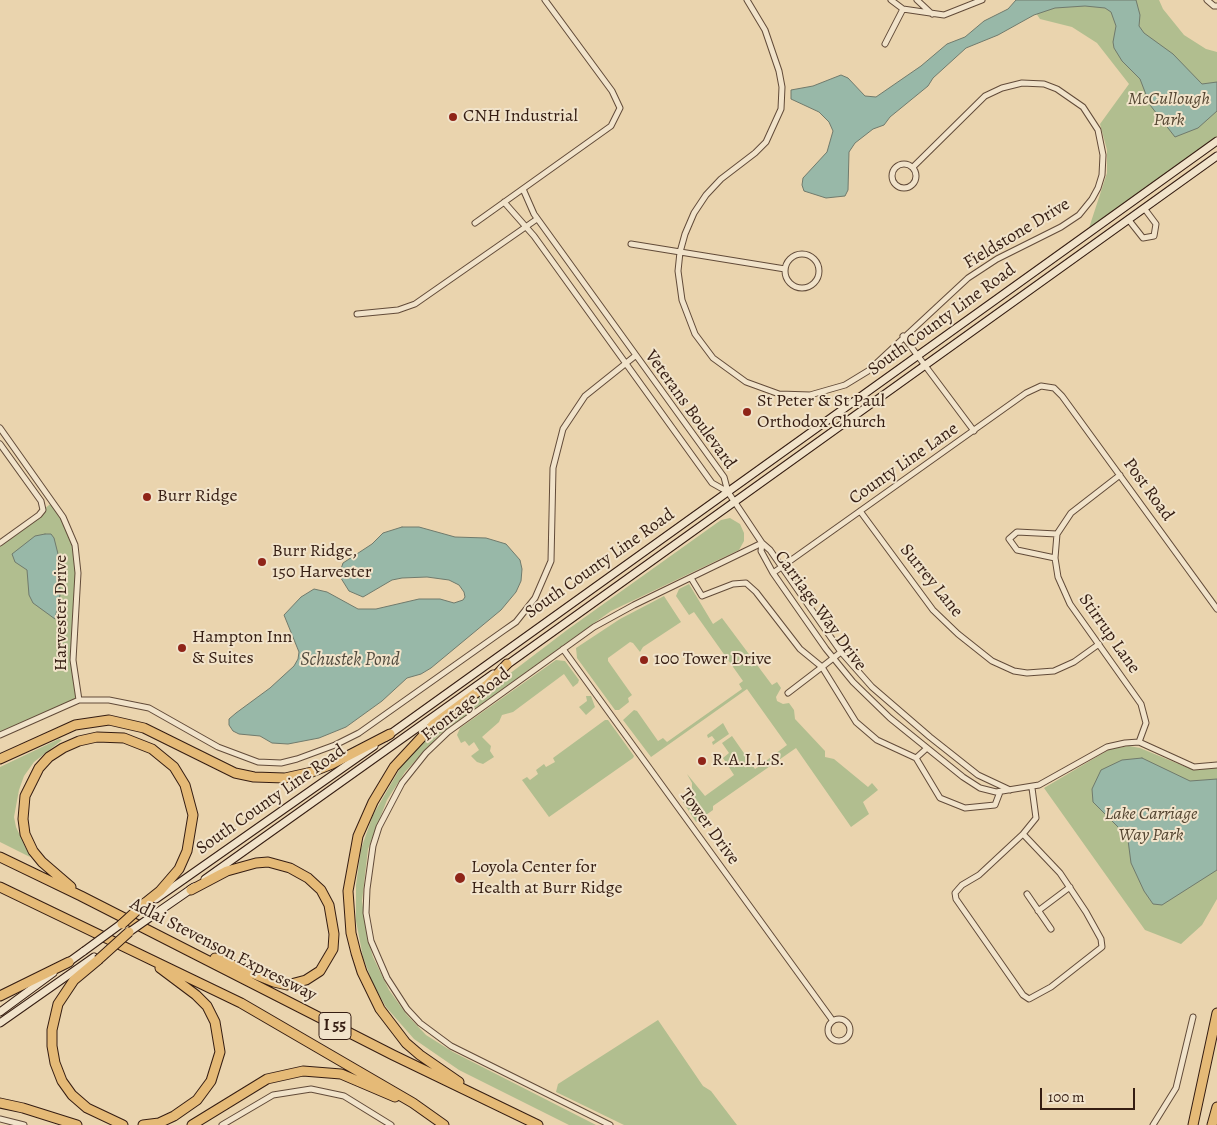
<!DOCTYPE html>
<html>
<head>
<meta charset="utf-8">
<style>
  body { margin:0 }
  #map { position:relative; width:1217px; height:1125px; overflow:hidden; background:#ead4ae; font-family:Alegreya,serif }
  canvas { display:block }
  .scale { position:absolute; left:1040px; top:1088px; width:95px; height:22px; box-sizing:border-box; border:2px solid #351d12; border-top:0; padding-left:6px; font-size:15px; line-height:18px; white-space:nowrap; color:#351d12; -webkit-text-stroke:4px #f1e3ca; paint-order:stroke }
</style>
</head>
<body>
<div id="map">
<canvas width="1217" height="1125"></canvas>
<div class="scale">100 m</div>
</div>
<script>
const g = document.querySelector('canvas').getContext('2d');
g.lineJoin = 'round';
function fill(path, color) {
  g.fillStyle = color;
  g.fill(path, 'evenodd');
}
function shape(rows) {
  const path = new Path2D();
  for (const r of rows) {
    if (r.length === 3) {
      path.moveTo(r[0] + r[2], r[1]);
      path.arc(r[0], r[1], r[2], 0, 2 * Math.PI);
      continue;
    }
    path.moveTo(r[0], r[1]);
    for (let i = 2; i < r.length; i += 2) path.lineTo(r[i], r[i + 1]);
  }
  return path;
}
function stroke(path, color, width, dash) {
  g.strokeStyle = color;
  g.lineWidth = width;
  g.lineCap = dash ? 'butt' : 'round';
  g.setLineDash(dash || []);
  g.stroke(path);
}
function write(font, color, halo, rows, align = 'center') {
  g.font = font + ' Alegreya,serif';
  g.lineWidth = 4;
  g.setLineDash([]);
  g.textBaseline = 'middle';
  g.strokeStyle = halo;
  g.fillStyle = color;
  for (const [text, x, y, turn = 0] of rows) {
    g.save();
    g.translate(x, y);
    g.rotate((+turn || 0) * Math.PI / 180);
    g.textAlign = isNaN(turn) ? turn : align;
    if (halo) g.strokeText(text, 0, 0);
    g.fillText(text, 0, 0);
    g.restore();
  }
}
const green = shape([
  [1027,0,1159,0,1163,9,1184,35,1206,49,1217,52,1217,136,1089,228,1107,173,1107,150,1100,124,1129,84,1097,43,1072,27,1040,19],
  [53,502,63,517,76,555,73,641,79,700,0,735,0,543],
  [730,518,740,524,744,533,744,541,739,550,611,611,440,734,405,772,387,800,368,849,362,901,368,940,373,957,389,990,407,1015,426,1035,453,1052,596,1125,569,1125,459,1070,414,1039,386,1007,373,984,363,957,356,921,356,885,361,849,373,815,406,758,437,729,567,630,721,520],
  [689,584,713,624,722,618,772,685,777,682,781,688,776,697,777,701,783,704,789,703,794,710,795,719,825,751,825,757,834,759,868,787,872,783,878,790,863,802,869,814,851,827,796,748,713,806,713,810,696,822,683,802,692,788,692,783,687,774,705,796,734,775,723,758,729,753,722,743,732,736,755,769,787,745,747,689,651,757,623,720,634,710,637,711,658,741,663,738,667,742,742,689,739,684,743,681,694,612,689,615,676,596,679,589],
  [664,596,681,622,643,647,640,652,633,643,630,642,608,658,608,661,632,695,628,698,629,702,619,710,615,710,577,658,576,648,620,619],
  [556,660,565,661,579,680,578,683,573,687,564,674,513,712,502,715,499,722,482,737,491,746,490,751,494,757,483,764,477,762,471,756,479,750,474,742,469,746,465,741,461,743,457,735,460,728],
  [586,696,591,696,595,707,586,715,579,707,587,701],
  [605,720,608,720,634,756,633,758,549,817,522,780,527,777,530,780,538,774,536,770,544,764,546,767,555,762,553,758],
  [723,723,729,734,713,745,712,742,715,740,712,736,708,738,707,735],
  [59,739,62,740,34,762,24,776,19,790,14,817,16,827,30,857,0,842,0,767],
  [1129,746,1140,748,1186,767,1217,768,1217,899,1202,925,1181,944,1145,930,1044,788,1110,749],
  [658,1020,703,1086,711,1091,737,1125,624,1125,556,1092,558,1084]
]);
const water = shape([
  [1016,0,1136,0,1140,15,1139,26,1144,33,1173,54,1202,84,1217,82,1217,111,1198,128,1175,137,1150,105,1140,79,1122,61,1114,48,1113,42,1116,26,1111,12,1105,8,1085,6,1055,8,1034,15,998,35,966,48,933,78,928,86,890,117,884,125,873,129,855,143,849,152,848,190,845,196,826,198,804,191,802,185,803,178,827,152,833,131,829,122,819,112,791,99,791,90,813,86,841,75,848,78,865,96,876,97,921,66,947,44,965,37,984,21,1008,9,1016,0],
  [402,527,419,527,455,537,486,538,506,544,520,560,522,569,521,581,516,592,501,610,431,668,421,674,407,678,382,701,346,727,319,738,288,744,272,743,260,736,239,734,233,731,229,725,229,719,236,713,270,688,294,666,298,659,299,652,284,615,301,597,314,589,327,592,358,609,376,609,419,599,440,599,454,603,463,600,465,597,464,592,459,585,449,580,427,577,402,578,392,580,363,597,349,591,339,575,343,563,372,544,383,533,402,527],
  [45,534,51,534,54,538,59,558,60,595,55,619,33,603,29,595,27,570,15,562,12,554,35,536,45,534],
  [1142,758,1190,781,1217,779,1217,870,1162,905,1153,904,1144,891,1131,863,1128,840,1122,831,1093,802,1092,789,1101,770,1122,760,1142,758]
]);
const minor = shape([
  [747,0,765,30,779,71,782,87,781,109,766,142,755,153,721,179,706,195,694,213,685,234,680,252,678,271,682,300,695,334,713,358,746,382,779,394,810,395,845,385,868,371,968,278,997,259,1061,227,1079,215,1092,199,1098,188,1102,175,1103,155,1098,130,1083,107,1057,89,1044,84,1022,83,1002,88,985,96,913,167],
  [891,0,903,9,944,15,982,0],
  [917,0,932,14],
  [1207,0,1214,6,1217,6],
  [885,44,903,9],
  [904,176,12],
  [523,189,534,214,724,477,728,492,762,543,770,550,841,652,872,687,930,737,978,775,1010,790],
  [504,202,534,236,712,483,728,492],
  [1128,219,1143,238,1154,236,1156,224,1144,208],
  [475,223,611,126,620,108,612,91,545,0],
  [631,244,785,269],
  [802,271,17],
  [357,314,398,310,415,304,537,219],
  [903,336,974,431],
  [0,428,63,517,75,545,78,573,73,660,79,700],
  [0,444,41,501,43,510,39,515,0,543],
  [1120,475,1071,513,1057,534,1055,558,1058,577,1070,604,1141,704,1146,723,1139,742],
  [860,511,933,610,958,634,992,661,1014,671,1027,673,1054,671,1074,662,1099,644],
  [762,544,761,551,773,573,826,649,853,682,890,718,963,777,980,788,996,792,1039,785,1107,747,1125,743,1139,742,1194,767,1217,765],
  [1055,558,1017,550,1009,539,1017,532,1057,534],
  [773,573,1026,393,1041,386,1054,388,1062,396,1217,609],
  [691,578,702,596,733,584,746,583,756,592,800,649,822,667,841,652],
  [563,649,833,1021],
  [788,693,822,667,856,722,877,740,916,758,927,748],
  [0,735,79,700,109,700,149,708,218,747,258,762,281,763,297,759,335,745,359,733,503,631,516,622,535,598,551,561,553,468,563,429,585,396,635,356],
  [916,758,940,798,965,808,995,805,1000,792],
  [1023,834,979,875,962,885,955,893,956,899,1023,995,1029,999,1051,987,1102,947,1101,939,1086,912,1060,873,1023,834,1036,818,1032,788],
  [1027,894,1051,929],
  [1038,911,1070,887],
  [839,1030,11],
  [0,1119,24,1125],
  [222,1125,273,1095,311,1089,344,1096,391,1125],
  [610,1125,451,1046,420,1023,407,1009,387,978,371,941,366,913,367,889,373,846,379,827,402,783,426,753,448,732,594,627,634,605,762,543],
  [1153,1125,1176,1088,1193,1017]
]);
const secondary = shape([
  [504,667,1217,156],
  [386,737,1217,141],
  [205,879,493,674],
  [156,899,374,746],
  [155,914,194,887],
  [66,964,84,951],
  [0,1012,53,973],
  [0,1023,94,957]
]);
const motorway = shape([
  [0,759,75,725,109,720,144,728,235,773,254,777,285,778,312,772,332,764,390,734],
  [0,857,81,896,393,1055,538,1125],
  [0,887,241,1003,413,1103,444,1125],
  [71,887,42,862,33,851,25,834,23,819,25,796,39,768,49,757,63,748,79,741,97,737,124,738,152,749,174,767,185,785,193,815,187,851,179,869,160,891,145,903],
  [191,890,227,871,256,863,268,862,290,868,308,878,321,890,329,905,334,934,333,949,320,971,306,980,287,985,274,982,215,958],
  [98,960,74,980,58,1004,52,1030,52,1046,55,1063,62,1081,72,1095,87,1108,123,1125],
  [0,996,69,962],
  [459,1082,420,1055,406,1043,380,1009,362,972,356,953,351,933,348,891,358,836,373,802,394,767,434,724,488,684,507,664],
  [0,1103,23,1108,77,1125],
  [143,1125,159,1123,174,1116,197,1100,211,1081,220,1052,215,1022,207,1006,196,995,160,968],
  [192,1125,267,1079,303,1071,341,1074,395,1097],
  [1193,1125,1217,1013],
  [1212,1125,1217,1107]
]);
const secondaryBridge = shape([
  [125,935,155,914],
  [84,951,125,921]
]);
const motorwayBridge = shape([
  [122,924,145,903],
  [98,960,129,932]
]);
const markers = [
  [453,117,5,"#8f2418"],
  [747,412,5,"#8f2418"],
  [147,497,5,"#8f2418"],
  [262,562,5,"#8f2418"],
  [182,648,5,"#8f2418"],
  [644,660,5,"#8f2418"],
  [702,761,5,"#8f2418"],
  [460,878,6,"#8f2418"]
];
const shields = [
  [335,1026,32]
];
const shieldNames = [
  ["I 55",335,1026]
];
const parkNames = [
  ["McCullough",1169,100],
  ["Park",1169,121],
  ["Lake Carriage",1151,815],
  ["Way Park",1151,836]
];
const poiNames = [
  ["CNH Industrial",463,117],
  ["St Peter & St Paul",757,402],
  ["Orthodox Church",757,423],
  ["Burr Ridge",157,497],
  ["Burr Ridge,",272,552],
  ["150 Harvester",272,573],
  ["Hampton Inn",192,638],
  ["& Suites",192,659],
  ["100 Tower Drive",654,660],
  ["R.A.I.L.S.",712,761],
  ["Loyola Center for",471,868],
  ["Health at Burr Ridge",471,889]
];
const streetNames = [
  ["Fieldstone Drive",1017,234,-31],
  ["South County Line Road",942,320,-36],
  ["Veterans Boulevard",690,410,54],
  ["County Line Lane",904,464,-35],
  ["Post Road",1148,490,54],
  ["South County Line Road",600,564,-35],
  ["Surrey Lane",931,581,51],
  ["Carriage Way Drive",820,611,54],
  ["Harvester Drive",62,613,-90],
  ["Stirrup Lane",1109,634,55],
  ["Frontage Road",466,705,-38],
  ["South County Line Road",271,800,-35],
  ["Tower Drive",709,827,54],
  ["Adlai Stevenson Expressway",223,950,27]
];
const waterNames = [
  ["Schustek Pond",350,660]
];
fill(green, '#b1be8f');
fill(water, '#98b8a8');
stroke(water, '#707a6c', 1);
stroke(minor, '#624b39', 7);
stroke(secondary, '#351d12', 9);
stroke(motorway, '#351d12', 11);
stroke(minor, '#f1e3ca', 5);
stroke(secondary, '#f1e3ca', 7);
stroke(motorway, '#e5ba77', 9);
stroke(secondaryBridge, '#351d12', 9, []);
stroke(motorwayBridge, '#351d12', 11, []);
stroke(secondaryBridge, '#f1e3ca', 7);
stroke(motorwayBridge, '#e5ba77', 9);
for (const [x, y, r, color] of markers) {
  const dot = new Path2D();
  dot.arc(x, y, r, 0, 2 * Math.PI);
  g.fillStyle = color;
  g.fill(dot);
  stroke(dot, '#f1e3ca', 2);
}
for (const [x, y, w] of shields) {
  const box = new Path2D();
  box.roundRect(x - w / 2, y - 13.5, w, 27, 4);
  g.fillStyle = '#f1e3ca';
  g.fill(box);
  stroke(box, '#351d12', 1);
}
write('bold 16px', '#351d12', null, shieldNames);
write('italic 18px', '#544531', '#f1e3ca', parkNames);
write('18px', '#351d12', '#f1e3ca', poiNames, 'left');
write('18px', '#351d12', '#f1e3ca', streetNames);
write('italic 19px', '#534c3f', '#f1e3ca', waterNames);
</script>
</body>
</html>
